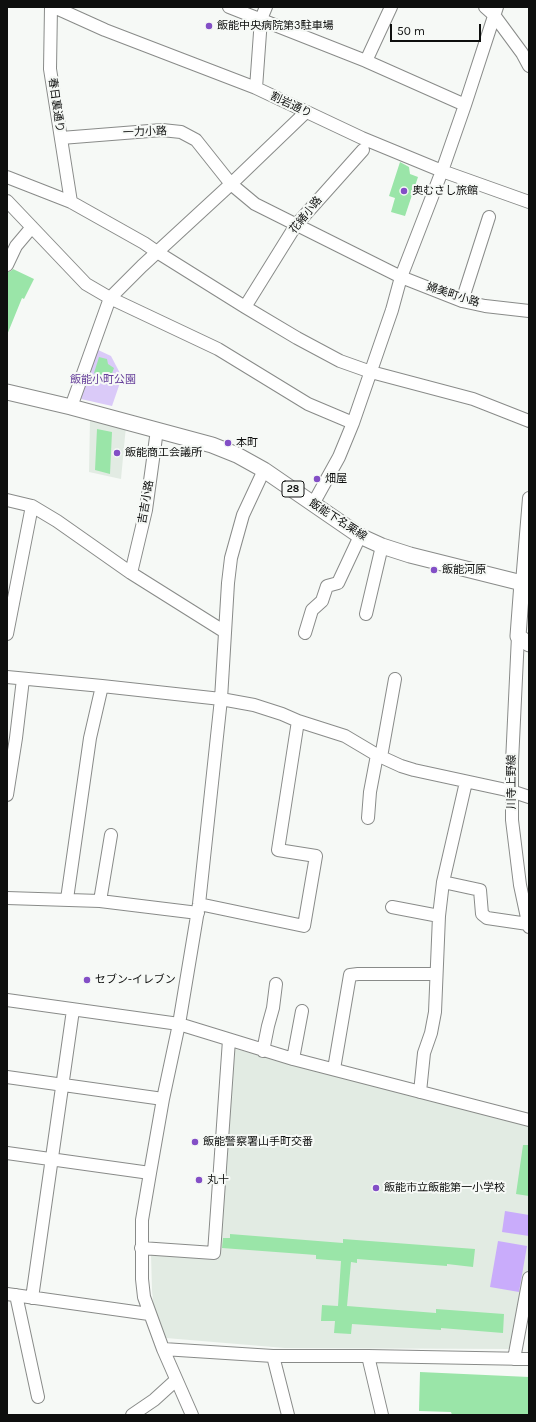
<!DOCTYPE html>
<html>
<head>
<meta charset="utf-8">
<style>
  body { margin:0 }
  #map { position:relative; width:536px; height:1422px; overflow:hidden; background:#f6f9f6; font-family:Karla,sans-serif }
  canvas { display:block }
  .frame { position:absolute; inset:0; border:8px solid #0e0f0e; pointer-events:none }
  .scale { position:absolute; left:390px; top:24px; width:91px; height:18px; box-sizing:border-box; border:2px solid #0e0f0e; border-top:0; padding-left:5px; font-size:12px; line-height:14px; white-space:nowrap; color:#0e0f0e; -webkit-text-stroke:3px #f6f9f6; paint-order:stroke }
</style>
</head>
<body>
<div id="map">
<canvas width="536" height="1422"></canvas>
<div class="frame"></div>
<div class="scale">50 m</div>
</div>
<script>
const g = document.querySelector('canvas').getContext('2d');
g.lineJoin = 'round';
function fill(path, color) {
  g.fillStyle = color;
  g.fill(path, 'evenodd');
}
function shape(rows) {
  const path = new Path2D();
  for (const r of rows) {
    path.moveTo(r[0], r[1]);
    for (let i = 2; i < r.length; i += 2) path.lineTo(r[i], r[i + 1]);
  }
  return path;
}
function stroke(path, color, width, dash) {
  g.strokeStyle = color;
  g.lineWidth = width;
  g.lineCap = dash ? 'butt' : 'round';
  g.setLineDash(dash || []);
  g.stroke(path);
}
function write(font, color, halo, rows, align = 'center') {
  g.font = font + ' Karla,"Noto Sans JP",sans-serif';
  g.lineWidth = 4;
  g.setLineDash([]);
  g.textBaseline = 'middle';
  g.strokeStyle = halo;
  g.fillStyle = color;
  for (const [text, x, y, turn = 0] of rows) {
    g.save();
    g.translate(x, y);
    g.rotate((+turn || 0) * Math.PI / 180);
    g.textAlign = isNaN(turn) ? turn : align;
    if (halo) g.strokeText(text, 0, 0);
    g.fillText(text, 0, 0);
    g.restore();
  }
}
const built = shape([
  [90,418,126,426,121,479,89,472],
  [235,1049,529,1123,529,1268,511,1349,285,1348,166,1338,154,1312,152,1290,151,1254,218,1258]
]);
const green = shape([
  [96,349,111,356,122,377,112,406,81,399,87,374]
]);
const water = shape([
  [505,1211,529,1215,529,1236,502,1232],
  [498,1241,527,1246,519,1292,490,1287]
]);
const building = shape([
  [400,162,409,167,410,174,418,177,405,216,391,212,395,198,389,196],
  [13,269,34,279,24,299,22,298,7,335,7,272,11,271],
  [99,357,107,359,108,364,114,368,111,376,104,373,103,376,94,373],
  [97,429,112,432,110,474,95,470],
  [523,1145,529,1145,529,1196,516,1194],
  [230,1234,343,1243,343,1239,475,1249,473,1267,447,1264,447,1266,357,1259,357,1263,351,1262,347,1306,436,1313,436,1309,504,1314,503,1333,441,1328,441,1330,352,1324,351,1334,334,1333,335,1321,321,1321,322,1305,338,1306,341,1261,316,1259,316,1255,222,1248,223,1238,230,1238],
  [420,1372,529,1377,529,1415,452,1415,451,1412,419,1411]
]);
const minor = shape([
  [51,7,50,69,71,202],
  [54,7,105,30,256,88,362,138,442,171,529,202],
  [229,7,366,61,465,105],
  [485,7,494,15,522,53,529,66],
  [366,61,391,7],
  [256,88,261,19,266,7],
  [61,138,162,130,181,132,196,140,231,184,255,204,401,277,462,301,485,306,529,311],
  [7,177,71,202,144,243,157,252,245,307,297,338,340,361,371,372,473,399,529,421],
  [7,201,86,284,110,298,218,349,308,404,353,423],
  [7,265,16,246,32,227],
  [462,301,489,217],
  [245,307,296,225,363,150],
  [71,407,110,298,142,266,231,184,306,112],
  [7,500,32,506,57,521,131,573,225,632],
  [313,504,339,457,353,423,392,310,401,277,442,171,465,105,497,7],
  [131,573,146,510,157,430],
  [522,583,529,498],
  [366,614,382,546],
  [305,633,312,610,322,601,327,586,338,583,360,536],
  [7,634,32,506],
  [518,636,512,762,512,820,520,885,529,927],
  [7,677,102,686,221,699,254,705,282,714,298,721,345,736,377,755,401,766,414,770,511,791,529,797],
  [381,757,395,679],
  [7,795,16,738,23,679],
  [368,818,370,792,377,755],
  [443,882,480,890,482,914,487,918,528,924],
  [7,898,100,901,198,913],
  [67,899,90,738,102,686],
  [100,901,111,835],
  [199,904,304,926,316,856,278,850,298,721],
  [392,907,439,916],
  [7,1000,179,1024,293,1059,529,1120],
  [263,1051,268,1026,273,1008,276,984],
  [293,1059,302,1011],
  [334,1069,350,975,358,974,436,974],
  [7,1077,163,1099],
  [420,1092,424,1053,431,1033,435,1012,439,916,443,882,466,782],
  [7,1153,150,1173,142,1220,142,1279,144,1297,163,1349,192,1415],
  [150,1173,163,1099,179,1024,199,904,221,699,228,583,231,558,243,515,264,470],
  [141,1248,214,1253,229,1040],
  [7,1294,149,1314],
  [16,1295,38,1397],
  [32,1298,73,1010],
  [163,1349,273,1356,368,1356,529,1359],
  [273,1356,288,1415],
  [368,1356,382,1415],
  [514,1359,529,1278],
  [132,1415,154,1400,176,1380]
]);
const major = shape([
  [7,392,71,407,212,445,237,455,264,470,360,536,382,546,410,555,522,583,518,636,529,644]
]);
const markers = [
  [209,26,4,"#834fc6"],
  [404,191,4,"#834fc6"],
  [228,443,4,"#834fc6"],
  [117,453,4,"#834fc6"],
  [317,479,4,"#834fc6"],
  [434,570,4,"#834fc6"],
  [87,980,4,"#834fc6"],
  [195,1142,4,"#834fc6"],
  [199,1180,4,"#834fc6"],
  [376,1188,4,"#834fc6"]
];
const shields = [
  [293,489,22]
];
const shieldNames = [
  ["28",293,489]
];
const poiNames = [
  ["飯能中央病院第3駐車場",217,26],
  ["奥むさし旅館",412,191],
  ["本町",236,443],
  ["飯能商工会議所",125,453],
  ["畑屋",325,479],
  ["飯能河原",442,570],
  ["セブン-イレブン",95,980],
  ["飯能警察署山手町交番",203,1142],
  ["丸十",207,1180],
  ["飯能市立飯能第一小学校",384,1188]
];
const streetNames = [
  ["春日裏通り",56,105,82],
  ["割岩通り",291,105,25],
  ["一力小路",145,132,-2],
  ["花緒小路",306,215,-51],
  ["婦美町小路",453,295,18],
  ["吉吉小路",146,502,-80],
  ["飯能下名栗線",338,520,33],
  ["川寺上野線",512,782,-90]
];
const parkNames = [
  ["飯能小町公園",103,380]
];
fill(built, '#e2ebe3');
fill(green, '#dacaf8');
fill(water, '#c9acfb');
fill(building, '#9ae5a8');
stroke(minor, '#898b89', 14);
stroke(major, '#898b89', 17);
stroke(minor, '#fff', 12);
stroke(major, '#fff', 15);
for (const [x, y, r, color] of markers) {
  const dot = new Path2D();
  dot.arc(x, y, r, 0, 2 * Math.PI);
  g.fillStyle = color;
  g.fill(dot);
  stroke(dot, '#f6f9f6', 1.5);
}
for (const [x, y, w] of shields) {
  const box = new Path2D();
  box.roundRect(x - w / 2, y - 8, w, 16, 3);
  g.fillStyle = '#f6f9f6';
  g.fill(box);
  stroke(box, '#0e0f0e', 1);
}
write('bold 10px', '#0e0f0e', null, shieldNames);
write('11px', '#0e0f0e', '#f6f9f6', poiNames, 'left');
write('11px', '#0e0f0e', '#f6f9f6', streetNames);
write('11px', '#663f9a', '#f6f9f6', parkNames);
</script>
</body>
</html>
